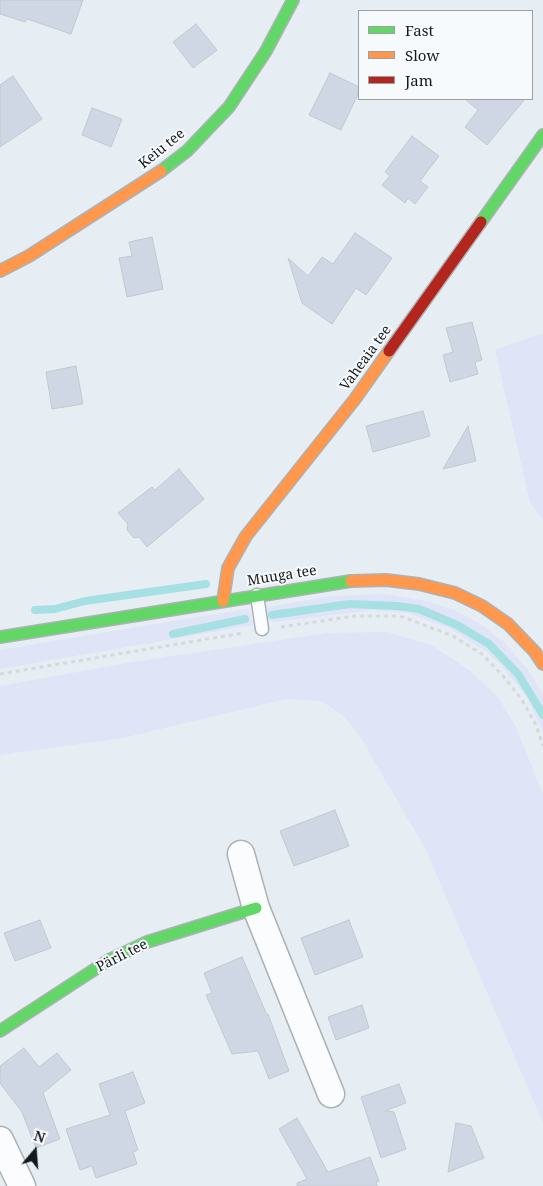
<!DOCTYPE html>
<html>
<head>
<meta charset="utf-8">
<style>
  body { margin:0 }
  #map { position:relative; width:543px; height:1186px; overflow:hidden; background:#e6eef4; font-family:"Noto Serif",serif }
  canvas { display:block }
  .legend { position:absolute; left:358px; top:10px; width:175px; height:90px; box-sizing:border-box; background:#f7fafc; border:1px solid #9ca0a3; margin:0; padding:6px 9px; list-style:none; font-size:15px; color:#14191d }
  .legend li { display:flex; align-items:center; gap:10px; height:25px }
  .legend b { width:25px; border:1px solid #9ca0a3 }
  .north { position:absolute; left:10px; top:1126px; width:50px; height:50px; -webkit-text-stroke:4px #f7fafc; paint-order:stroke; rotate:18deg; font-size:14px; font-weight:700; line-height:20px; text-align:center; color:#14191d }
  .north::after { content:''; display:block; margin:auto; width:18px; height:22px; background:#14191d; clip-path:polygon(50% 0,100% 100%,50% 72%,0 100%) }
</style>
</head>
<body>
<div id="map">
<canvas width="543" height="1186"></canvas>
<ul class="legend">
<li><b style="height:6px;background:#63d668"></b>Fast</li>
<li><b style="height:6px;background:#ff974d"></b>Slow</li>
<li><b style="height:6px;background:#b3261e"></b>Jam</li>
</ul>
<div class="north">N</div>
</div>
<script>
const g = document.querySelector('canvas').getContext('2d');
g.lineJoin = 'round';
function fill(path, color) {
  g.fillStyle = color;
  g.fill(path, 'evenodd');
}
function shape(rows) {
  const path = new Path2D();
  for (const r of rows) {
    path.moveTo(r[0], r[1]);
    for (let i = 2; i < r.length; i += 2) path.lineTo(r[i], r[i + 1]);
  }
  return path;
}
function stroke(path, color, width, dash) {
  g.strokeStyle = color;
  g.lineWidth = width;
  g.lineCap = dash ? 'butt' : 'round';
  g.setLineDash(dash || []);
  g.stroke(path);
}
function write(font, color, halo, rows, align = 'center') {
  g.font = font + ' "Noto Serif",serif';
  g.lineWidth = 4;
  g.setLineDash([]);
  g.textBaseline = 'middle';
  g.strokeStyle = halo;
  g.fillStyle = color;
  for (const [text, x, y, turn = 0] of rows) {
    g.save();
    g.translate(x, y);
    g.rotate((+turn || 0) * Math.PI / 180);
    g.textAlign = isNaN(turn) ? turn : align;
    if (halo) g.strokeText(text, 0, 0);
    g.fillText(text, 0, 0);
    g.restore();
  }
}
const green = shape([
  [543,333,543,520,530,502,495,350],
  [384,594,427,601,456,611,482,625,505,643,527,669,543,694,543,732,527,697,501,665,486,651,449,628,408,613,373,610,274,622,266,620,267,607,333,596],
  [246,609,250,612,253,625,0,669,0,650],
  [387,632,431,645,469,670,498,697,516,727,543,794,543,1123,426,850,362,740,345,717,321,701,286,699,123,738,0,755,0,686,127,663,327,633]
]);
const stream = shape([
  [35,610,55,609,85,601,206,584],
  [272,615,350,604,397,606,419,609,457,625,489,644,518,674,543,715],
  [173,634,245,619]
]);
const building = shape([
  [0,0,83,0,71,34,27,19,25,22,0,14,0,0],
  [196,24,217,50,193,68,173,42,196,24],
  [330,73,359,87,359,92,341,130,309,115,330,73],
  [13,76,42,119,0,147,0,85,13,76],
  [465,99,525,99,487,145,465,127,478,110,465,99],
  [92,108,122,119,111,147,82,135,92,108],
  [412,136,439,156,420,181,428,187,415,204,408,198,405,203,382,185,390,176,385,172,412,136],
  [355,233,392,258,366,295,356,288,332,324,302,303,288,258,308,276,322,257,333,264,355,233],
  [152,237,163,289,127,297,119,258,132,256,129,242,152,237],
  [472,322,482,360,475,362,478,374,450,382,443,355,453,352,446,328,472,322],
  [76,366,83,404,52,409,46,372,76,366],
  [423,411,430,436,373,452,366,426,423,411],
  [468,426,476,461,443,469,468,426],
  [179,469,204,499,147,547,139,537,134,538,127,530,128,524,118,513,152,487,155,490,179,469],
  [335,810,349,846,294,866,280,831,335,810],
  [40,920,51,948,15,961,4,933,40,920],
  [349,920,363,957,315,975,301,938,349,920],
  [242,957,267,1015,268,1014,289,1071,269,1079,258,1051,232,1054,206,995,212,993,204,973,242,957],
  [362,1005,369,1028,336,1040,328,1017,362,1005],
  [24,1048,39,1067,57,1053,71,1070,43,1093,60,1139,36,1148,22,1112,0,1083,0,1066,24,1048],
  [133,1072,145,1103,125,1111,138,1150,133,1152,137,1164,96,1178,92,1166,80,1170,66,1129,110,1115,99,1084,133,1072],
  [399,1084,406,1103,385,1111,394,1112,406,1149,381,1158,361,1097,399,1084],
  [297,1118,328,1172,370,1157,379,1181,376,1182,377,1186,297,1186,297,1183,307,1179,279,1129,297,1118],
  [456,1123,471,1126,484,1158,448,1172,456,1123]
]);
const path = shape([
  [281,627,355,616,400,616,453,636,482,654,504,677,522,700,536,725,543,746],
  [0,674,243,633]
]);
const lane = shape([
  [257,595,262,629]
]);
const street = shape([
  [241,854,256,908,331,1094],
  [0,1140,22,1186]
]);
const fast = shape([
  [161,171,187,151,229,107,266,51,293,0],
  [481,222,543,135],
  [0,637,351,581],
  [0,1031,109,960,147,942,256,908]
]);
const slow = shape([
  [0,271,29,256,161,171],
  [351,581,386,580,419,584,455,593,482,606,508,624,535,652,543,664],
  [223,601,228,568,246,536,355,399,389,351]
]);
const jam = shape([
  [389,351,481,222]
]);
const streetNames = [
  ["Keiu tee",162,149,-39],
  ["Vaheaia tee",366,358,-54],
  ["Muuga tee",282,576,-9],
  ["Pärli tee",122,956,-27]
];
fill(green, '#dfe4f7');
stroke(stream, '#a6e0e3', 8);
fill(building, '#ced7e3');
stroke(building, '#c2c8ce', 1);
stroke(lane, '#acb2b6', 15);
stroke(street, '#acb2b6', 29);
stroke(fast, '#acb2b6', 14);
stroke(slow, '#acb2b6', 14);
stroke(jam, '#acb2b6', 14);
stroke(path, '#d6d9da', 3, [4, 4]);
stroke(lane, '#fbfcfd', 12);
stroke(street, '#fbfcfd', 26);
stroke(fast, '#63d668', 11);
stroke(slow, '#ff974d', 11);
stroke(jam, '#b3261e', 11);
write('14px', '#14191d', '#f7fafc', streetNames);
</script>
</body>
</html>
